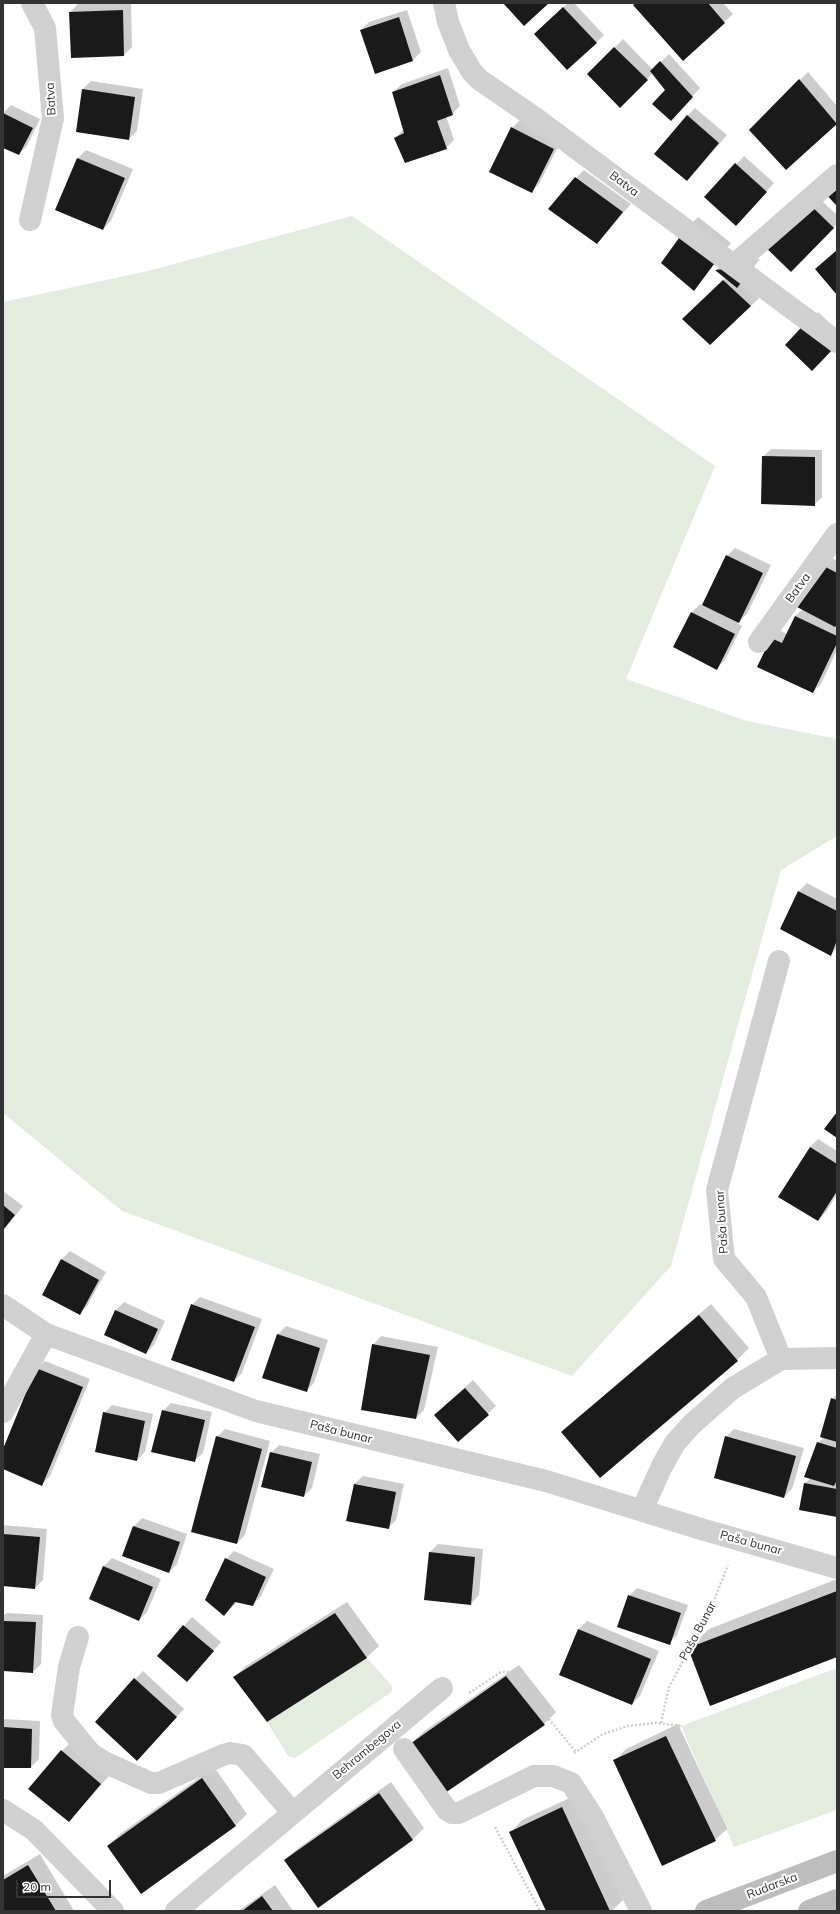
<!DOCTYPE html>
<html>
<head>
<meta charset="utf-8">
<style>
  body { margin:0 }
  #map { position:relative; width:840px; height:1914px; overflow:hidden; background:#fff; font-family:Mulish,sans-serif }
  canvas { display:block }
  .frame { position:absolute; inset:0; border:4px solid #333; pointer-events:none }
  .scale { position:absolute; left:16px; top:1880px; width:95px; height:18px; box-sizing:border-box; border:2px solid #333; border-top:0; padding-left:5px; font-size:12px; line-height:14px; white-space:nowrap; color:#333; -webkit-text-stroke:3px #fff; paint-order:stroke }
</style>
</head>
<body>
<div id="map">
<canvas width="840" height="1914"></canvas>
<div class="frame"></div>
<div class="scale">20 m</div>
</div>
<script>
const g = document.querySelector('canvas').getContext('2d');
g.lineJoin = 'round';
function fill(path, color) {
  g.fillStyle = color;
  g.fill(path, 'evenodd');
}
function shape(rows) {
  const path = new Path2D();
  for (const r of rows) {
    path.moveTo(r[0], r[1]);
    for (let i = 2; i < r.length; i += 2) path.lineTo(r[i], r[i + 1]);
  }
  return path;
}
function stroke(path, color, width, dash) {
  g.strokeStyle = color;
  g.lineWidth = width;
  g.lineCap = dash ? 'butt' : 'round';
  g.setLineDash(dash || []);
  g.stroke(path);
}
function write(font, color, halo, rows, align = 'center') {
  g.font = font + ' Mulish,sans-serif';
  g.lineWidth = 4;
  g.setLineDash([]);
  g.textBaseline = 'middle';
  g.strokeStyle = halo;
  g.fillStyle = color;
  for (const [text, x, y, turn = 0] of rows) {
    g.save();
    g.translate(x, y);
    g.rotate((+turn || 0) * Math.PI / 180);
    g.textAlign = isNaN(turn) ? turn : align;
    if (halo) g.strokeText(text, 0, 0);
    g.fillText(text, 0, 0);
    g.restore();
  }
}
const green = shape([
  [352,216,715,466,626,679,747,721,837,739,837,836,781,870,671,1266,572,1376,122,1211,3,1113,3,302,148,271],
  [367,1658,392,1686,392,1690,390,1693,295,1758,288,1756,267,1722],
  [837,1668,837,1810,734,1847,681,1726]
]);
const shadow = shape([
  [131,3,132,47,124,55,70,12,78,4],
  [568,3,574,3,604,35,596,43,543,26],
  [637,3,723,3,733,14,683,59],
  [407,10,421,52,413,60,375,73,361,30,369,22],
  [623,39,653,70,669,54,700,88,679,111,666,90,653,73,620,106,588,74],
  [448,68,460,106,452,114,446,116,454,140,446,148,395,138,403,130,393,92,402,84],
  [808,72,837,106,837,122,786,168,750,130],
  [91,81,143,89,137,131,129,139,77,131,83,89],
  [11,105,40,119,27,146,19,154,3,147,3,113],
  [695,108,727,135,695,172,687,116],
  [520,120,561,141,539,184,531,192,512,128],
  [86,150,133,169,111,221,103,229,56,209,78,158],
  [744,156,774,183,744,217,706,197],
  [584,170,631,204,597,243,576,178],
  [809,189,837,215,837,224,791,271],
  [698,217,731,243,694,289,690,225],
  [760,259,741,282,759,298,751,306,684,319,726,278,716,270,724,262],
  [818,312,837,330,810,320],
  [771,449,822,450,822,497,814,505,763,457],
  [735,548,771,565,747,614,737,623,742,626,725,660,717,668,674,646,692,612,700,604,703,606,727,556],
  [829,556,837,561,837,650,821,684,813,692,771,639,779,630,787,634,795,616,803,609],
  [807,883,837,899,837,948,831,955,782,929,799,891],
  [818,1139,837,1151,837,1194,826,1212,818,1220,810,1147],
  [3,1191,23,1206,3,1231],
  [70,1251,106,1272,87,1306,79,1314,62,1259],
  [200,1297,262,1319,242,1373,234,1381,192,1305],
  [124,1302,165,1321,154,1345,146,1353,105,1335,116,1310],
  [711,1304,749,1348,737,1360,574,1421],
  [286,1326,328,1340,314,1383,306,1391,264,1377,278,1334],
  [381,1336,438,1347,424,1410,416,1418,373,1345],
  [45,1361,90,1379,50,1476,42,1484,3,1468,3,1451,37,1369],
  [473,1380,496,1406,458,1441,443,1407],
  [837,1394,837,1516,805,1483,811,1478,818,1443,824,1437,832,1399],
  [171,1403,212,1412,203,1453,194,1461,163,1411],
  [112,1405,153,1414,145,1452,137,1460,104,1413],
  [225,1429,270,1441,245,1535,237,1543,217,1437],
  [734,1429,804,1448,792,1489,784,1497,726,1437],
  [279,1445,320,1454,312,1488,304,1496,271,1453],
  [363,1476,404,1484,396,1520,388,1528,347,1520,354,1484],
  [142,1518,187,1534,177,1564,169,1572,123,1555,134,1526],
  [3,1525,47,1529,43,1580,35,1588,3,1585],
  [438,1544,483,1549,479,1595,471,1604,430,1552],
  [234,1551,274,1569,261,1596,252,1605,237,1602,224,1615,226,1559],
  [112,1558,161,1579,147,1612,139,1620,90,1599,104,1566],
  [837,1579,837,1656,689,1648,709,1629],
  [637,1588,688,1605,677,1635,669,1643,629,1596],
  [347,1602,379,1646,367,1657,267,1721,234,1677,246,1666],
  [7,1613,43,1615,41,1664,33,1672,3,1670,3,1616],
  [192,1617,221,1642,195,1673,158,1656],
  [587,1621,659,1651,640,1696,632,1704,560,1675,579,1629],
  [519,1665,556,1712,544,1724,445,1792,411,1744,423,1732],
  [143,1671,184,1709,145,1751,135,1679],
  [3,1719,40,1721,39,1759,31,1767,3,1767],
  [678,1724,727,1829,715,1840,614,1761,626,1749],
  [70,1743,109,1776,69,1821,62,1751],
  [214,1767,247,1814,236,1825,108,1846,120,1834],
  [391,1782,424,1828,412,1840,285,1860,297,1849],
  [574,1796,623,1900,612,1911,547,1911,511,1832,522,1820],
  [40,1854,74,1911,3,1911,3,1876],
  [275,1885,293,1911,238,1911]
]);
const building = shape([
  [503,3,549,3,524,26],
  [636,3,708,3,725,23,683,61,633,5],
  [563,7,597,43,567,70,534,34],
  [123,10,124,56,71,58,69,12],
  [399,17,413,61,375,74,360,30],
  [614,47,648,80,620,108,587,74],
  [660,61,693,97,671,121,652,104,665,90,650,71],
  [440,75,453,115,437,121,447,149,405,163,394,138,404,133,392,92],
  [799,79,837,124,786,170,749,130],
  [82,89,135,97,129,140,76,132],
  [3,113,33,128,19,155,3,148],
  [687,115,719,143,687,181,654,154],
  [511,127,554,149,532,193,489,172],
  [77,158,125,178,103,230,55,210],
  [735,163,767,192,736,226,704,197],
  [837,167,837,206,818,186],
  [575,177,623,212,597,244,548,209],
  [801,196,834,228,791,272,758,240],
  [689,224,723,252,694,291,661,263],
  [837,250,837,295,815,269],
  [754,266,737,288,715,270],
  [723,280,751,306,710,345,682,319],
  [809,319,837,345,812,371,785,345],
  [762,456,815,457,815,506,761,504],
  [726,555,763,573,739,623,702,605],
  [820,564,837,573,837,624,835,627,797,607],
  [691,612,735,634,717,670,673,647],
  [795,616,837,636,837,643,813,693,757,667,771,638,782,643],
  [798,891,837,911,837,940,831,956,780,929],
  [837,1112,837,1138,824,1129],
  [810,1147,837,1164,837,1191,818,1221,778,1197],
  [3,1205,15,1215,3,1230],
  [61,1259,99,1280,80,1315,42,1295],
  [191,1304,255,1327,234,1382,171,1360],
  [115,1310,158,1329,146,1354,104,1335],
  [699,1315,738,1361,600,1478,561,1432],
  [277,1334,320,1348,307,1392,262,1378],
  [372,1344,430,1355,416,1419,361,1410],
  [36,1368,83,1387,42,1486,3,1469,3,1449],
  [465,1388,489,1415,458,1442,434,1415],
  [831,1398,837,1400,837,1442,820,1437],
  [162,1410,205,1420,195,1462,151,1452],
  [103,1412,145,1421,137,1461,95,1452],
  [216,1436,262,1449,237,1544,191,1532],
  [725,1436,796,1456,784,1498,714,1478],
  [817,1442,837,1448,837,1480,834,1486,804,1477],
  [270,1452,312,1462,304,1497,261,1487],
  [804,1483,837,1489,837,1517,799,1510],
  [354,1484,396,1492,389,1529,346,1521],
  [133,1526,180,1542,169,1573,122,1556],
  [3,1534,40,1537,35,1589,3,1586],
  [429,1552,475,1557,471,1605,424,1600],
  [225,1558,266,1577,253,1606,235,1602,224,1616,205,1600],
  [103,1566,153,1587,139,1621,89,1599],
  [837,1591,837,1657,710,1706,688,1648],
  [628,1595,681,1613,670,1645,617,1627],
  [335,1613,367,1658,267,1722,233,1677],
  [3,1621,36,1622,33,1673,3,1671],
  [183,1625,214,1651,187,1682,157,1656],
  [578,1629,651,1659,632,1705,559,1675],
  [506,1676,545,1725,445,1793,410,1744],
  [134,1678,177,1717,137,1761,95,1722],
  [3,1727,32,1729,31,1768,3,1768],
  [666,1736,716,1841,662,1866,613,1760],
  [61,1750,101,1784,69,1822,28,1789],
  [202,1778,236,1826,141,1894,107,1846],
  [379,1793,413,1840,318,1908,284,1860],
  [562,1807,610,1911,546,1911,509,1832],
  [28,1865,56,1911,3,1911,3,1880],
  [262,1896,273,1911,242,1911]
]);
const path = shape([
  [469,1693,501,1672,510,1672,576,1752],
  [661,1723,669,1687,710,1611,728,1565],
  [574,1753,603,1734,628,1726,656,1723,681,1726],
  [495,1827,540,1911]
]);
const minor = shape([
  [444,3,448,22,459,50,472,72,480,80,538,120,837,342],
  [30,220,53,118,45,28,32,3],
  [734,265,837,175],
  [759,642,837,534],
  [3,1305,46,1334,256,1411,546,1481,701,1529,837,1568],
  [781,1359,837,1358],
  [3,1412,46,1334],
  [642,1510,662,1466,675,1443,692,1424,733,1388,781,1359,756,1297,724,1259,717,1190,779,961],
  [78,1637,69,1667,62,1715,64,1721,91,1754,106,1763,151,1783,159,1783,223,1755,230,1753,243,1755,292,1812],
  [404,1749,447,1810,452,1813,459,1813,534,1776,553,1776,571,1783,593,1817,641,1911],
  [3,1810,34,1830,113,1911],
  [176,1911,442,1688]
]);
const secondary = shape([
  [706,1911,837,1861],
  [809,1911,837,1900]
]);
const streetNames = [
  ["Batva",51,99,-93],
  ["Batva",624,184,37],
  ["Batva",798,588,-54],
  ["Paša bunar",722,1222,-94],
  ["Paša bunar",341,1432,14],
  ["Paša bunar",751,1543,15],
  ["Paša Bunar",698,1631,-62],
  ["Behrambegova",367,1750,-40],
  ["Rudarska",772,1886,-21]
];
fill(green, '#e3ecdf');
fill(shadow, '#0003');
fill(building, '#1a1a1a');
stroke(path, '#cdcdcd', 2.5, [2, 2]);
stroke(minor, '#d0d0d0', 22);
stroke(secondary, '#bdbdbd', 22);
write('12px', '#333', '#fff', streetNames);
</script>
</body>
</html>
